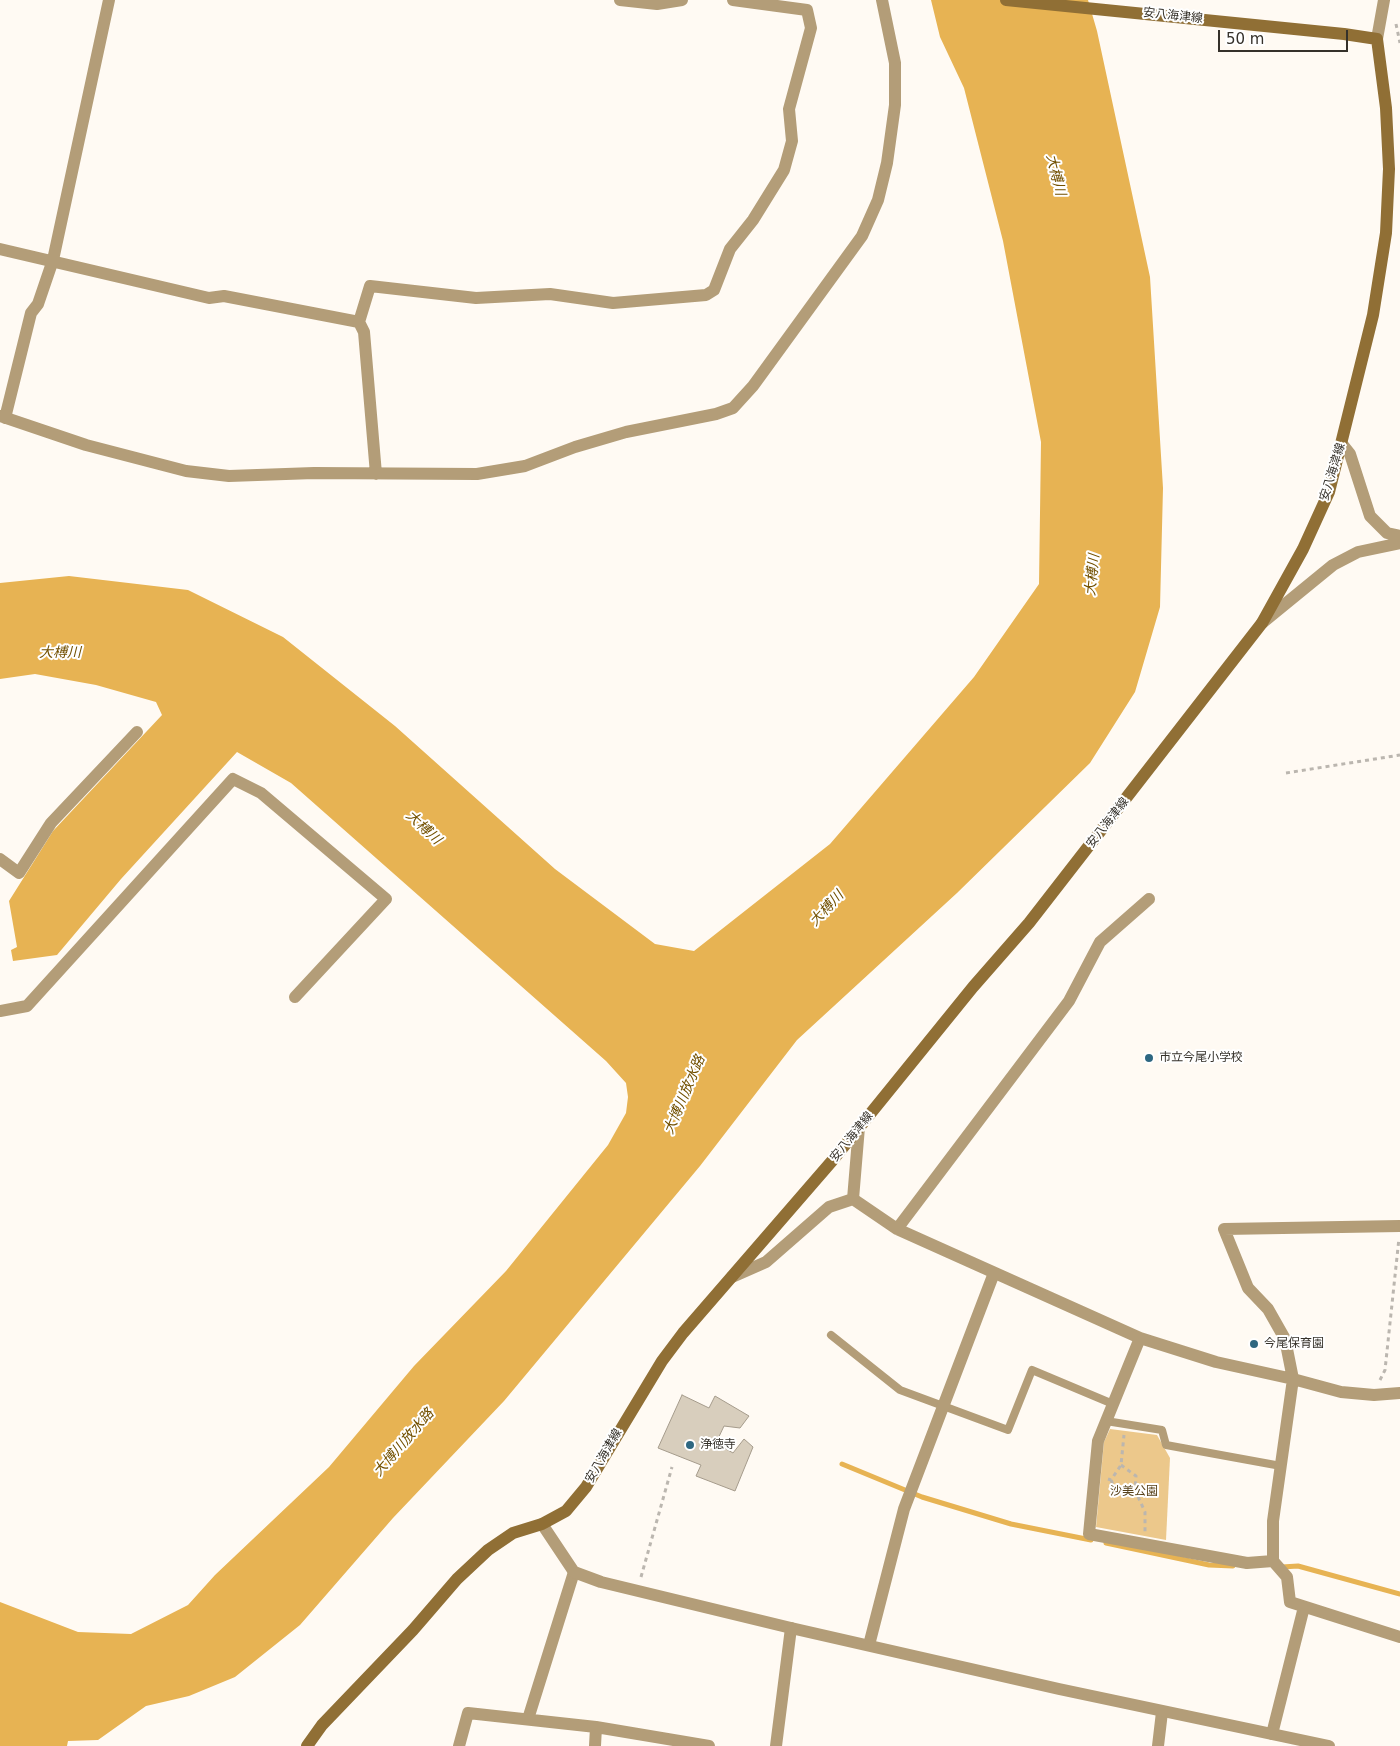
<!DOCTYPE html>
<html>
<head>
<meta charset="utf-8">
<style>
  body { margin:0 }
  #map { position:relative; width:1400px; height:1746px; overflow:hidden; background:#fffaf3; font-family:"DejaVu Sans",sans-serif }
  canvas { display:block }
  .scale { position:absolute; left:1218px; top:30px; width:130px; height:22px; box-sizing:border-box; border:2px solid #35312a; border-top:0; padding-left:6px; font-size:15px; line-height:18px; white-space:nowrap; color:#35312a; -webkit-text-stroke:4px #fff; paint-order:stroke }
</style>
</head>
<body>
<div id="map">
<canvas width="1400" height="1746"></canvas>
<div class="scale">50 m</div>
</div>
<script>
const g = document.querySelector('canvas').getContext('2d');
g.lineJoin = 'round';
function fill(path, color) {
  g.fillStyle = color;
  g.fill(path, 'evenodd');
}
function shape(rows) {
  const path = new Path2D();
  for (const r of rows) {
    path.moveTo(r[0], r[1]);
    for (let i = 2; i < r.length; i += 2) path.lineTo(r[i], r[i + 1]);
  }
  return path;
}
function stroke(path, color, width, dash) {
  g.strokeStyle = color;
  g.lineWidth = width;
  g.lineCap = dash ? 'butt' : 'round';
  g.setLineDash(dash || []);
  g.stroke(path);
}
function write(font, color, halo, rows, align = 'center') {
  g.font = font + ' "DejaVu Sans","Noto Sans JP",sans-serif';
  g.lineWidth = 4;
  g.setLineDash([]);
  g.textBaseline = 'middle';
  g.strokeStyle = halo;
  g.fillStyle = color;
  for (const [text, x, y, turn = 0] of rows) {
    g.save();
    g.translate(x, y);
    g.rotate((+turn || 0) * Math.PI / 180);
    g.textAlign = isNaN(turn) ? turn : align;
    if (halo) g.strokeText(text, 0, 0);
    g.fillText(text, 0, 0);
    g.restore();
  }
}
const green = shape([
  [1110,1429,1157,1435,1170,1458,1166,1540,1096,1527,1104,1442]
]);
const water = shape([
  [931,0,1088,0,1097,31,1150,277,1163,488,1160,607,1135,692,1090,763,957,893,797,1040,700,1166,504,1401,393,1518,300,1625,235,1677,189,1696,146,1706,98,1740,68,1741,67,1746,0,1746,0,1602,78,1632,131,1634,188,1605,215,1575,329,1467,414,1366,506,1271,608,1145,626,1113,628,1097,626,1083,606,1061,291,783,237,752,121,879,57,955,13,961,11,950,17,947,9,901,53,831,162,715,156,702,96,685,35,674,0,679,0,583,69,576,188,590,283,637,395,726,555,869,655,944,694,951,830,844,974,677,1039,584,1041,442,1003,241,964,88,940,37]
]);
const stream = shape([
  [842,1464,922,1497,1011,1524,1091,1540],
  [1106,1543,1209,1565,1233,1566],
  [1282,1567,1298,1566,1400,1594]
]);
const building = shape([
  [682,1395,709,1408,715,1396,749,1416,740,1428,724,1426,716,1443,733,1453,744,1439,753,1447,735,1491,696,1476,701,1465,658,1448,682,1395]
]);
const path = shape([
  [1396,24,1400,43],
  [1286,773,1400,755],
  [1380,1380,1385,1370,1399,1238],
  [1121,1465,1136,1476,1135,1490,1145,1512,1145,1532],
  [1108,1479,1111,1480,1121,1465,1124,1435],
  [1111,1480,1114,1487,1135,1490],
  [641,1577,672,1467]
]);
const service = shape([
  [831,1335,900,1390,1008,1430,1032,1370,1113,1404],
  [1106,1421,1162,1430,1166,1445,1281,1466]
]);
const minor = shape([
  [620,0,657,4,682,0],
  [0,249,209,298,224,296,359,322,370,286,476,298,550,294,613,303,706,295,714,290,730,249,753,220,784,170,792,141,789,109,811,28,807,10,733,0],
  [359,322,364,332,376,474],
  [0,416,86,445,186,471,229,476,314,473,477,474,525,466,575,447,626,432,716,414,733,408,753,386,862,236,878,200,887,163,895,105,895,63,882,0],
  [5,418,31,313,38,304,53,260,109,0],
  [0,859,19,873,51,823,137,732],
  [0,1011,27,1006,233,779,261,793,386,899,295,997],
  [853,1199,859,1127],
  [897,1229,1069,1001,1100,942,1149,899],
  [732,1277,766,1262,829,1207,853,1199,897,1229,1140,1338,1216,1362,1293,1379,1341,1392,1374,1395,1400,1393],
  [1140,1338,1098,1441,1089,1534,1247,1563,1273,1561,1273,1521,1293,1379,1285,1339,1268,1309,1248,1288,1224,1229,1400,1226],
  [1273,1561,1287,1577,1290,1602,1400,1637],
  [869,1645,904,1509,994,1273],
  [528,1719,574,1572],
  [1272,1734,1304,1607],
  [459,1746,468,1713,596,1727,709,1746],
  [595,1746,596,1727],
  [776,1746,791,1628],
  [1158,1746,1162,1712]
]);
const tertiary = shape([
  [1377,39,1384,0],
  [1342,444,1350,454,1370,516,1387,533,1400,536],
  [1262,623,1333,565,1358,552,1400,543],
  [542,1524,574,1572,601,1582,791,1628,1059,1689,1329,1746]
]);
const secondary = shape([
  [307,1746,322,1725,413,1630,457,1579,488,1550,513,1533,542,1524,566,1511,586,1487,662,1361,683,1333,832,1161,973,987,1029,923,1262,623,1303,549,1329,492,1373,315,1386,233,1389,169,1386,108,1377,39,1344,34,1006,0]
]);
const markers = [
  [1149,1058,5,"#2e6781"],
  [1254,1344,5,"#2e6781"],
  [690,1445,5,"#2e6781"]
];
const streetNames = [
  ["安八海津線",1173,16,6],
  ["安八海津線",1333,472,-73],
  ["安八海津線",1108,823,-52],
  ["安八海津線",852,1137,-51],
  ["安八海津線",604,1456,-60]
];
const poiNames = [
  ["市立今尾小学校",1159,1058],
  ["今尾保育園",1264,1344],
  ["浄徳寺",700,1445]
];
const parkNames = [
  ["沙美公園",1134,1492]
];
const waterNames = [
  ["大榑川",1055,175,76],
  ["大榑川",1093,575,-84],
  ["大榑川",60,653],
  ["大榑川",423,828,43],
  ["大榑川",827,909,-47],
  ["大博川放水路",685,1095,-67],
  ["大博川放水路",404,1443,-49]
];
fill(green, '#ecc88b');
fill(water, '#e7b353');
stroke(stream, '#e7b353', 5);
fill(building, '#d8cebd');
stroke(building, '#a59b8b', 1);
stroke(path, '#bbb6af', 3, [4, 4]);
stroke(service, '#b39d78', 8);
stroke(minor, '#b39d78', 12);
stroke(tertiary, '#b39d78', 12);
stroke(secondary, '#906f35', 12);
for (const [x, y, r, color] of markers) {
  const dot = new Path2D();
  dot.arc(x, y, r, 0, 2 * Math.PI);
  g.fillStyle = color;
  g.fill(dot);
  stroke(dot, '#fff', 2);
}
write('12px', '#35312a', '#fff', streetNames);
write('12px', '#35312a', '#fff', poiNames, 'left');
write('12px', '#574119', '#fff', parkNames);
write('italic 14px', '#725000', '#fff', waterNames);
</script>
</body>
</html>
